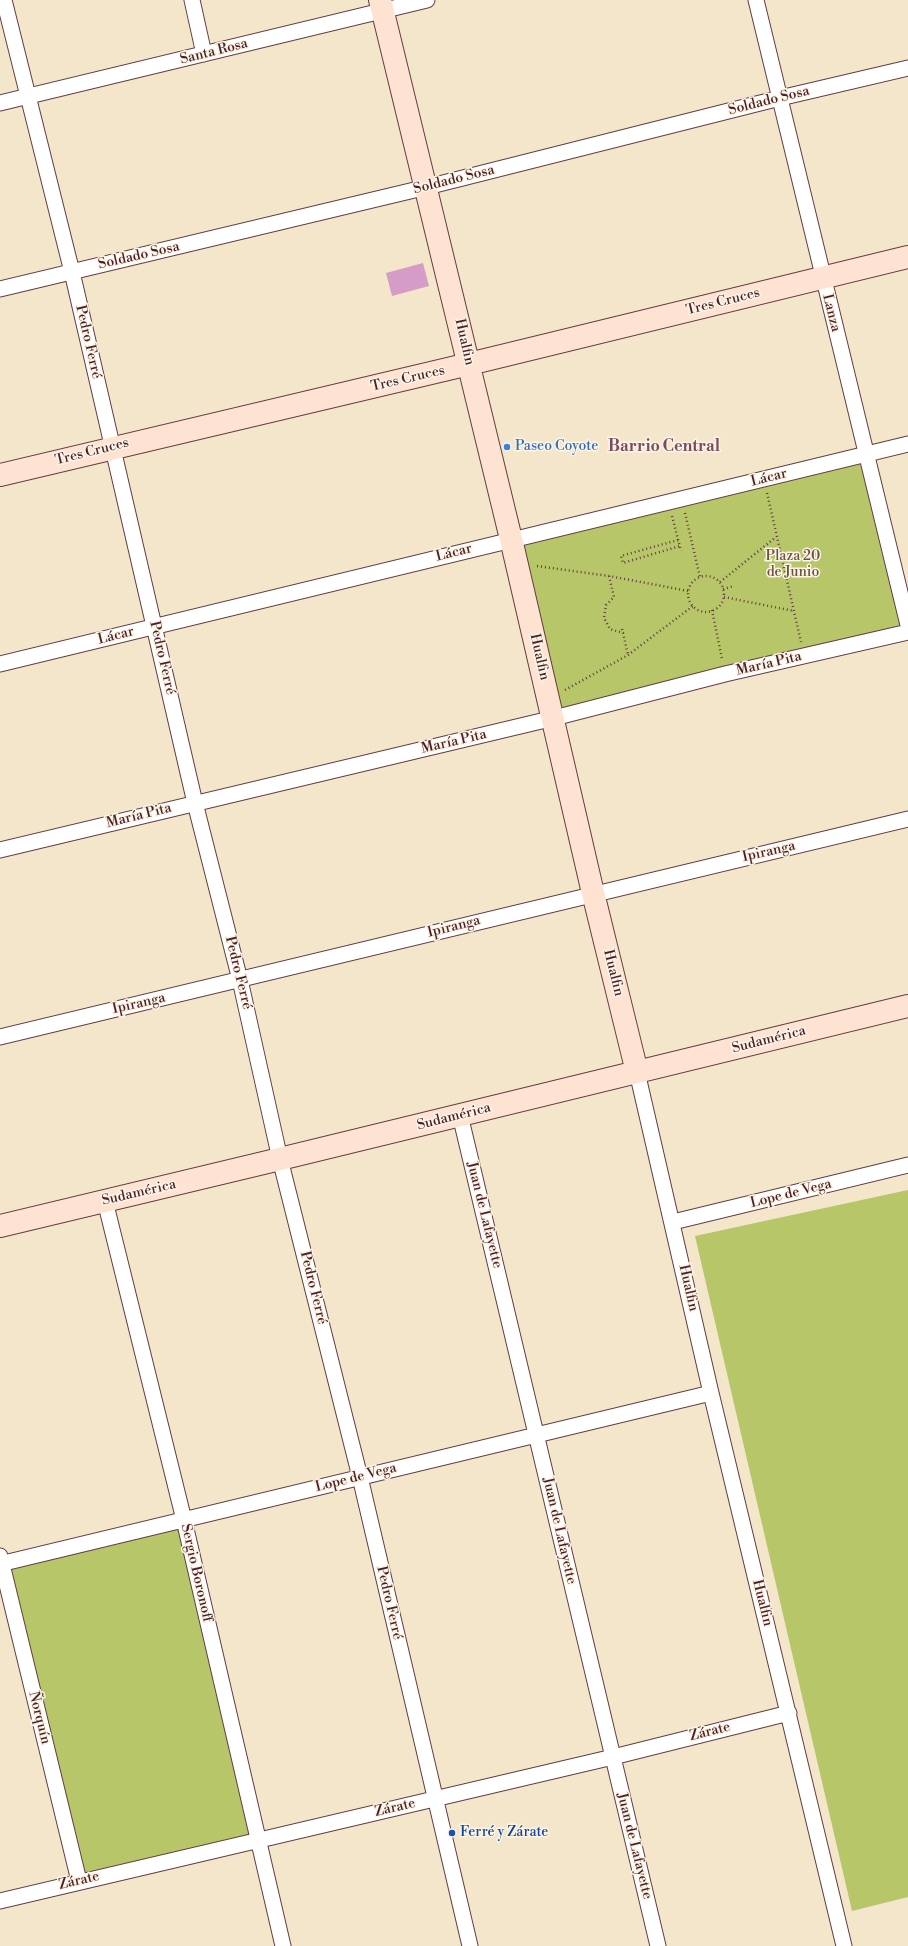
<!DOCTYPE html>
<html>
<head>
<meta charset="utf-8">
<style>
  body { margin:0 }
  canvas { display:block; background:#f3e6cb }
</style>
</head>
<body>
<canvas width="908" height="1946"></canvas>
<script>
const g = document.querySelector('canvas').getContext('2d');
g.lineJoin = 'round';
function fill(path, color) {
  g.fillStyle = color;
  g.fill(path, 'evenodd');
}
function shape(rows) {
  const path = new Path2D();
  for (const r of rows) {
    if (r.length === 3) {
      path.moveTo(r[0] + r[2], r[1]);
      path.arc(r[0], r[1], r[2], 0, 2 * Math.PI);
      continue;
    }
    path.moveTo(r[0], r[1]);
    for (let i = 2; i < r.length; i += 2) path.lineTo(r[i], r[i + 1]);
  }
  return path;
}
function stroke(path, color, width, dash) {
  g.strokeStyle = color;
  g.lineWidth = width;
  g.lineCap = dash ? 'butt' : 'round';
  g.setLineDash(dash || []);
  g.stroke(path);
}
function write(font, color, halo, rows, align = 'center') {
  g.font = font + ' "Libre Bodoni",serif';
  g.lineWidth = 3;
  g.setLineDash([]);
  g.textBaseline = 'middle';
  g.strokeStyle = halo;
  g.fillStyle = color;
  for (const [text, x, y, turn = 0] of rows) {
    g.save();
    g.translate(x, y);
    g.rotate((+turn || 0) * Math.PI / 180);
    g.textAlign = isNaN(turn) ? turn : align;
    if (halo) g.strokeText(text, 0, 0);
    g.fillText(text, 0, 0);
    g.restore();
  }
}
const green = shape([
  [867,454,908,625,554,718,511,539],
  [908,1190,908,1897,852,1911,695,1236],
  [184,1520,259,1840,79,1881,2,1563]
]);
const building = shape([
  [423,263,429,286,392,296,386,273]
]);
const path = shape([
  [767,493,801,642],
  [685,513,700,577],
  [672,516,681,551],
  [678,540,621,556,623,563,680,546],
  [537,566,609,576,688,591],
  [609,576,614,597,606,605,604,618,610,629,623,633,628,655],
  [706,594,18],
  [720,582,776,537],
  [723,589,734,586],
  [724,597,794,611],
  [712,610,722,659],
  [622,629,623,633],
  [565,690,628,655,693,606]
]);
const street = shape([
  [4,0,72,272,195,803,240,980,280,1159,360,1477,470,1946],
  [192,0,204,54],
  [756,0,908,625],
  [0,103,427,0],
  [0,289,427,187,780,98,908,68],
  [0,664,908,444],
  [0,850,554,718,725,674,908,632],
  [0,1037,908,819],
  [637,1072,711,1393,844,1946],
  [460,1115,658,1946],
  [105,1201,184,1520,283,1946],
  [673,1222,908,1165],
  [0,1556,79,1881],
  [0,1564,711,1393],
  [0,1901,613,1757,789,1713]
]);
const secondary = shape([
  [380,0,511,539,593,893,637,1072],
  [0,475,469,364,908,257],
  [0,1226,280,1159,908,1006]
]);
const markers = [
  [507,447,4,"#3f7fe0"],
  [452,1833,4,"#1a4fb4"]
];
const streetNames = [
  ["Santa Rosa",214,52,-14],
  ["Soldado Sosa",769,101,-14],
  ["Soldado Sosa",454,180,-14],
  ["Soldado Sosa",139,256,-13],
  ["Tres Cruces",723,302,-14],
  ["Lanza",831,313,76],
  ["Pedro Ferré",88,342,77],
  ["Hualfin",464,342,77],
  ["Tres Cruces",408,379,-13],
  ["Tres Cruces",92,452,-14],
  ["Lácar",769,478,-14],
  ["Lácar",454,553,-14],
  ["Lácar",116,636,-14],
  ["Hualfin",539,657,77],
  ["Pedro Ferré",162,658,77],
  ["María Pita",769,664,-13],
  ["María Pita",454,742,-13],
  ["María Pita",139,816,-14],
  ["Ipiranga",769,852,-13],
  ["Ipiranga",454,927,-14],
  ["Pedro Ferré",238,973,76],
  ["Hualfin",613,973,76],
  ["Ipiranga",139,1004,-13],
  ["Sudamérica",769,1040,-14],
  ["Sudamérica",454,1117,-14],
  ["Sudamérica",139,1193,-13],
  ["Lope de Vega",791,1194,-14],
  ["Juan de Lafayette",484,1215,76],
  ["Pedro Ferré",313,1288,76],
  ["Hualfin",688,1288,77],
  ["Lope de Vega",356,1478,-14],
  ["Juan de Lafayette",559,1531,77],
  ["Sergio Boronoff",196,1573,77],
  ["Pedro Ferré",389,1603,77],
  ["Hualfin",762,1603,76],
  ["Ñorquín",39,1718,76],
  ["Zárate",710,1732,-14],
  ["Zárate",395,1808,-13],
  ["Juan de Lafayette",634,1846,76],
  ["Zárate",79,1881,-13]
];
const shopNames = [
  ["Paseo Coyote",515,447]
];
const parkNames = [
  ["Plaza 20",793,557],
  ["de Junio",793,573]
];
const transitNames = [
  ["Ferré y Zárate",460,1833]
];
const quarterNames = [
  ["Barrio Central",664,447]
];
fill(green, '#b7c669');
fill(building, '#d49cc7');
stroke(street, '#633d43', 17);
stroke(secondary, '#633d43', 24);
stroke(path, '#633d43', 2.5, [1, 3]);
stroke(street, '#fff', 15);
stroke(secondary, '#fee3d2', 22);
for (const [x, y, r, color] of markers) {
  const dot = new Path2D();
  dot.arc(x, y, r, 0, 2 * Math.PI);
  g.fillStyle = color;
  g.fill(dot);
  stroke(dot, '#fcf5e5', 1.5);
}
write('14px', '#4a1f2b', '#fcf5e5', streetNames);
write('14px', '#366cbe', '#fcf5e5', shopNames, 'left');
write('14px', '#6b513e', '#fcf5e5', parkNames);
write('14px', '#164399', '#fcf5e5', transitNames, 'left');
write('bold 16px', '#7a4b62', '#fcf5e5', quarterNames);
</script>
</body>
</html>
